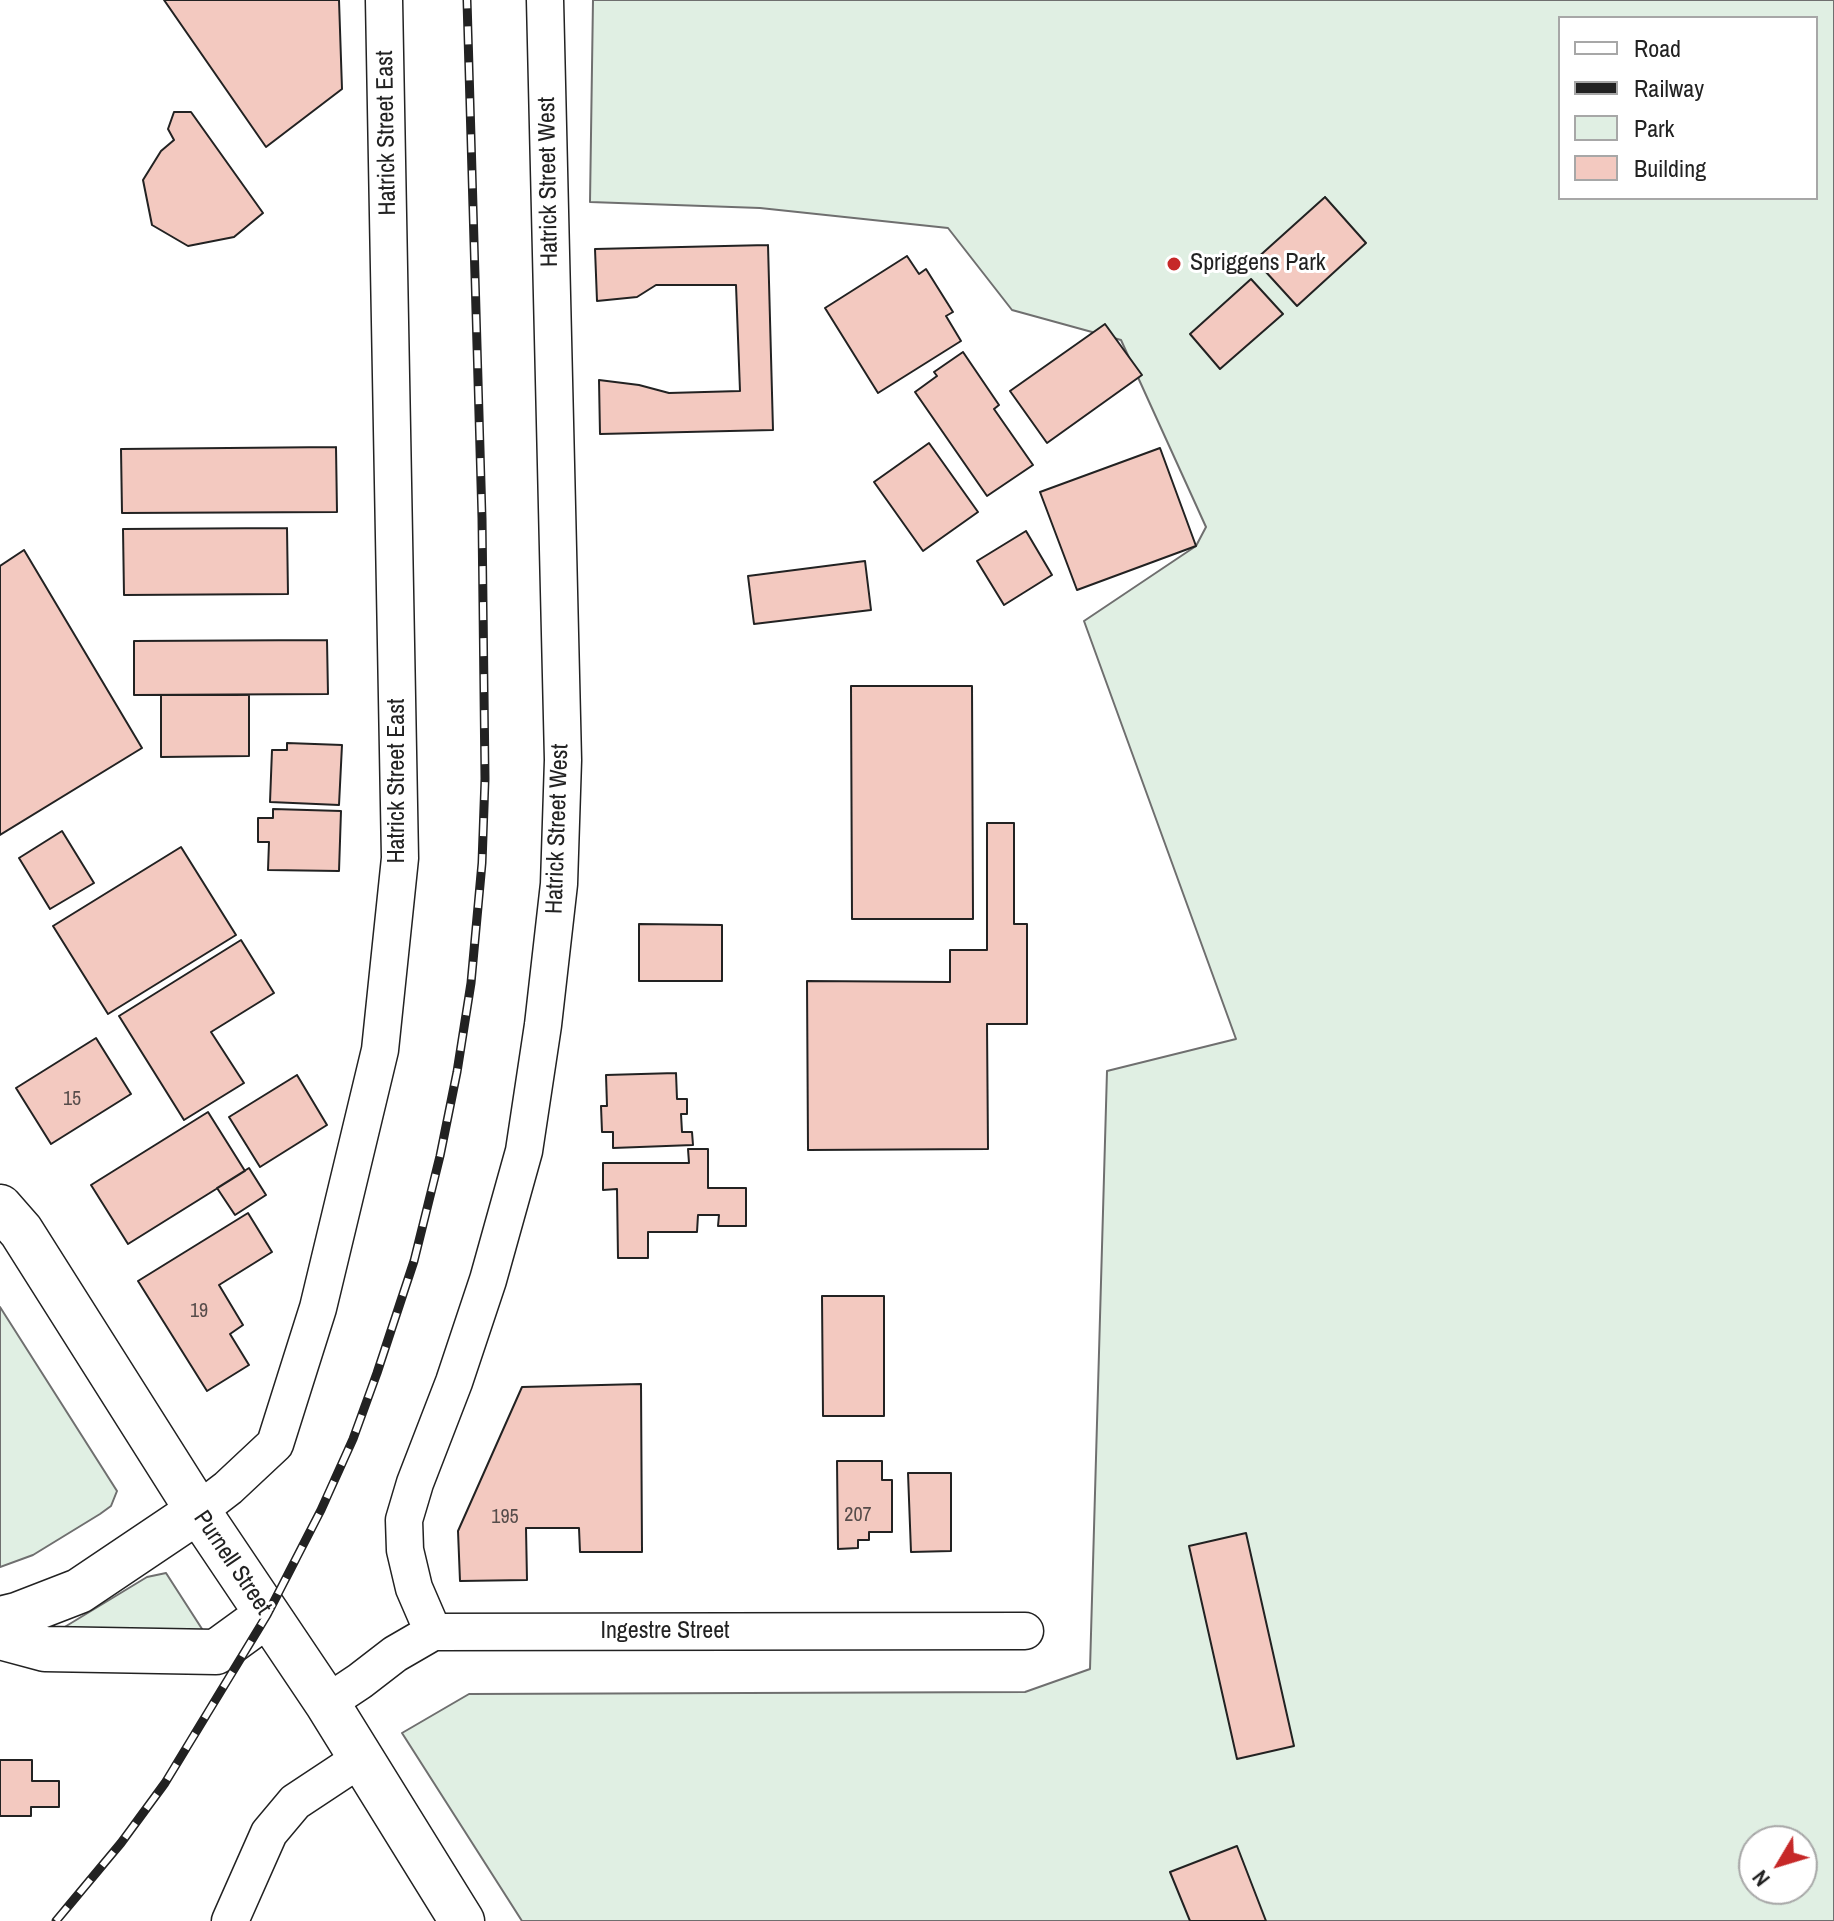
<!DOCTYPE html>
<html>
<head>
<meta charset="utf-8">
<style>
  body { margin:0 }
  #map { position:relative; width:1834px; height:1921px; overflow:hidden; background:#fff; font-family:"Archivo Narrow",sans-serif }
  canvas { display:block }
  .legend { position:absolute; left:1558px; top:16px; width:260px; height:184px; box-sizing:border-box; background:#fff; border:2px solid #a7a7a7; margin:0; padding:10px 14px; list-style:none; font-size:24px; color:#222 }
  .legend li { display:flex; align-items:center; gap:16px; height:40px }
  .legend b { width:40px; border:2px solid #a7a7a7 }
  .north { position:absolute; left:1738px; top:1825px; width:80px; height:80px; box-sizing:border-box; background:#fff; border:2px solid #a7a7a7; border-radius:50%; rotate:232deg; font-size:22px; font-weight:700; line-height:32px; text-align:center; color:#222 }
  .north::after { content:''; display:block; margin:auto; width:28px; height:36px; background:#c62828; clip-path:polygon(50% 0,100% 100%,50% 72%,0 100%) }
</style>
</head>
<body>
<div id="map">
<canvas width="1834" height="1921"></canvas>
<ul class="legend">
<li><b style="height:10px;background:#fff"></b>Road</li>
<li><b style="height:10px;background:#222"></b>Railway</li>
<li><b style="height:22px;background:#e0efe3"></b>Park</li>
<li><b style="height:22px;background:#f3c9c0"></b>Building</li>
</ul>
<div class="north">N</div>
</div>
<script>
const g = document.querySelector('canvas').getContext('2d');
g.lineJoin = 'round';
function fill(path, color) {
  g.fillStyle = color;
  g.fill(path, 'evenodd');
}
function shape(rows) {
  const path = new Path2D();
  for (const r of rows) {
    path.moveTo(r[0], r[1]);
    for (let i = 2; i < r.length; i += 2) path.lineTo(r[i], r[i + 1]);
  }
  return path;
}
function stroke(path, color, width, dash) {
  g.strokeStyle = color;
  g.lineWidth = width;
  g.lineCap = dash ? 'butt' : 'round';
  g.setLineDash(dash || []);
  g.stroke(path);
}
function write(font, color, halo, rows, align = 'center') {
  g.font = font + ' "Archivo Narrow",sans-serif';
  g.lineWidth = 6;
  g.setLineDash([]);
  g.textBaseline = 'middle';
  g.strokeStyle = halo;
  g.fillStyle = color;
  for (const [text, x, y, turn = 0] of rows) {
    g.save();
    g.translate(x, y);
    g.rotate((+turn || 0) * Math.PI / 180);
    g.textAlign = isNaN(turn) ? turn : align;
    if (halo) g.strokeText(text, 0, 0);
    g.fillText(text, 0, 0);
    g.restore();
  }
}
const green = shape([
  [593,0,1834,0,1834,1921,522,1921,402,1733,469,1694,1025,1692,1090,1669,1107,1071,1236,1039,1084,621,1196,546,1206,527,1121,340,1012,310,948,228,760,208,590,202,593,0],
  [1560,18,1816,18,1816,198,1560,198,1560,18],
  [1754,1841,1802,1841,1802,1889,1754,1889,1754,1841],
  [0,1307,117,1491,111,1506,100,1514,33,1555,0,1567,0,1307],
  [166,1573,204,1632,58,1631,147,1577,166,1573]
]);
const building = shape([
  [164,0,339,0,342,89,266,147,164,0],
  [174,112,191,112,263,213,234,237,188,246,152,225,143,180,161,151,174,140,168,129,174,112],
  [1325,197,1366,243,1297,306,1255,260,1325,197],
  [768,245,773,430,600,434,599,380,639,385,669,393,740,391,736,285,656,285,637,297,597,301,595,249,768,245],
  [907,256,919,274,926,269,953,312,946,316,961,341,878,393,825,308,907,256],
  [1251,279,1283,314,1220,369,1190,334,1251,279],
  [1105,324,1142,375,1047,443,1010,391,1105,324],
  [963,352,999,405,994,409,1033,465,987,496,915,392,937,376,934,372,963,352],
  [929,443,978,512,923,551,874,482,929,443],
  [336,447,337,512,122,513,121,449,336,447],
  [1160,448,1196,546,1077,590,1040,492,1160,448],
  [287,528,288,594,124,595,123,529,287,528],
  [1026,531,1052,575,1004,605,977,561,1026,531],
  [24,550,142,748,0,835,0,566,24,550],
  [865,561,871,610,754,624,748,576,865,561],
  [327,640,328,694,134,695,134,641,327,640],
  [851,686,972,686,973,919,852,919,851,686],
  [161,695,249,695,249,756,161,757,161,695],
  [287,743,342,745,339,805,270,802,272,750,287,750,287,743],
  [273,809,341,811,339,871,268,870,269,842,258,842,258,818,273,818,273,809],
  [987,823,1014,823,1014,924,1027,924,1027,1024,987,1024,988,1149,808,1150,807,981,950,982,950,950,987,950,987,823],
  [62,831,94,883,50,909,19,858,62,831],
  [181,847,236,935,108,1014,53,926,181,847],
  [639,924,722,925,722,981,639,981,639,924],
  [241,940,274,993,211,1032,244,1083,184,1120,119,1016,241,940],
  [96,1038,131,1094,51,1144,16,1088,96,1038],
  [676,1073,677,1099,687,1099,687,1114,681,1114,682,1132,692,1132,693,1145,613,1148,613,1132,602,1132,601,1106,607,1106,606,1075,676,1073],
  [297,1075,327,1125,260,1167,229,1117,297,1075],
  [208,1112,245,1171,128,1244,91,1185,208,1112],
  [688,1149,708,1149,708,1188,746,1188,746,1226,718,1226,719,1215,698,1215,697,1232,648,1232,648,1258,618,1258,617,1189,603,1190,603,1163,689,1163,688,1149],
  [249,1168,266,1195,235,1215,217,1188,249,1168],
  [248,1213,272,1252,219,1285,243,1325,230,1334,249,1365,207,1391,138,1281,248,1213],
  [822,1296,884,1296,884,1416,823,1416,822,1296],
  [641,1384,642,1552,580,1552,579,1528,526,1528,527,1580,460,1581,458,1531,522,1387,641,1384],
  [837,1461,882,1461,882,1480,892,1480,892,1532,869,1532,869,1540,858,1540,858,1548,838,1549,837,1461],
  [908,1473,951,1473,951,1551,911,1552,908,1473],
  [1246,1533,1294,1746,1237,1759,1189,1546,1246,1533],
  [0,1760,32,1760,32,1781,59,1781,59,1807,31,1807,31,1816,0,1816,0,1760],
  [1237,1846,1266,1921,1190,1921,1170,1872,1237,1846]
]);
const minor = shape([
  [198,1511,228,1488,275,1444,318,1308,380,1050,400,858,384,0],
  [433,1632,414,1588,405,1550,404,1520,415,1483,454,1382,488,1280,524,1151,543,1025,559,884,563,760,545,0],
  [327,1703,360,1681,395,1654,433,1632,1025,1631],
  [230,1921,269,1833,295,1802,360,1759]
]);
const secondary = shape([
  [0,1207,21,1231,198,1511,327,1703,462,1921],
  [0,1619,17,1615,79,1591,198,1511],
  [0,1637,45,1649,216,1652,267,1615]
]);
const rail = shape([
  [56,1921,121,1843,165,1783,267,1615,321,1510,353,1439,377,1373,414,1261,440,1156,457,1072,471,983,482,863,485,779,482,518,467,0]
]);
const markers = [
  [1174,264,8,"#c62828"]
];
const numberNames = [
  ["15",72,1100],
  ["19",199,1312],
  ["207",858,1516],
  ["195",505,1518]
];
const streetNames = [
  ["Hatrick Street East",387,133,-91],
  ["Hatrick Street West",549,182,-91],
  ["Hatrick Street East",398,781,-90],
  ["Hatrick Street West",558,829,-88],
  ["Purnell Street",232,1563,56],
  ["Ingestre Street",665,1632]
];
const poiNames = [
  ["Spriggens Park",1190,264]
];
fill(green, '#e0efe3');
stroke(green, '#6f6f6f', 2);
fill(building, '#f3c9c0');
stroke(building, '#222', 2);
stroke(minor, '#222', 39);
stroke(secondary, '#222', 47);
stroke(minor, '#fff', 36);
stroke(secondary, '#fff', 44);
stroke(rail, '#222', 9);
stroke(rail, '#fff', 6, [18]);
for (const [x, y, r, color] of markers) {
  const dot = new Path2D();
  dot.arc(x, y, r, 0, 2 * Math.PI);
  g.fillStyle = color;
  g.fill(dot);
  stroke(dot, '#fff', 3);
}
write('20px', '#564c4a', null, numberNames);
write('24px', '#222', '#fff', streetNames);
write('24px', '#222', '#fff', poiNames, 'left');
</script>
</body>
</html>
